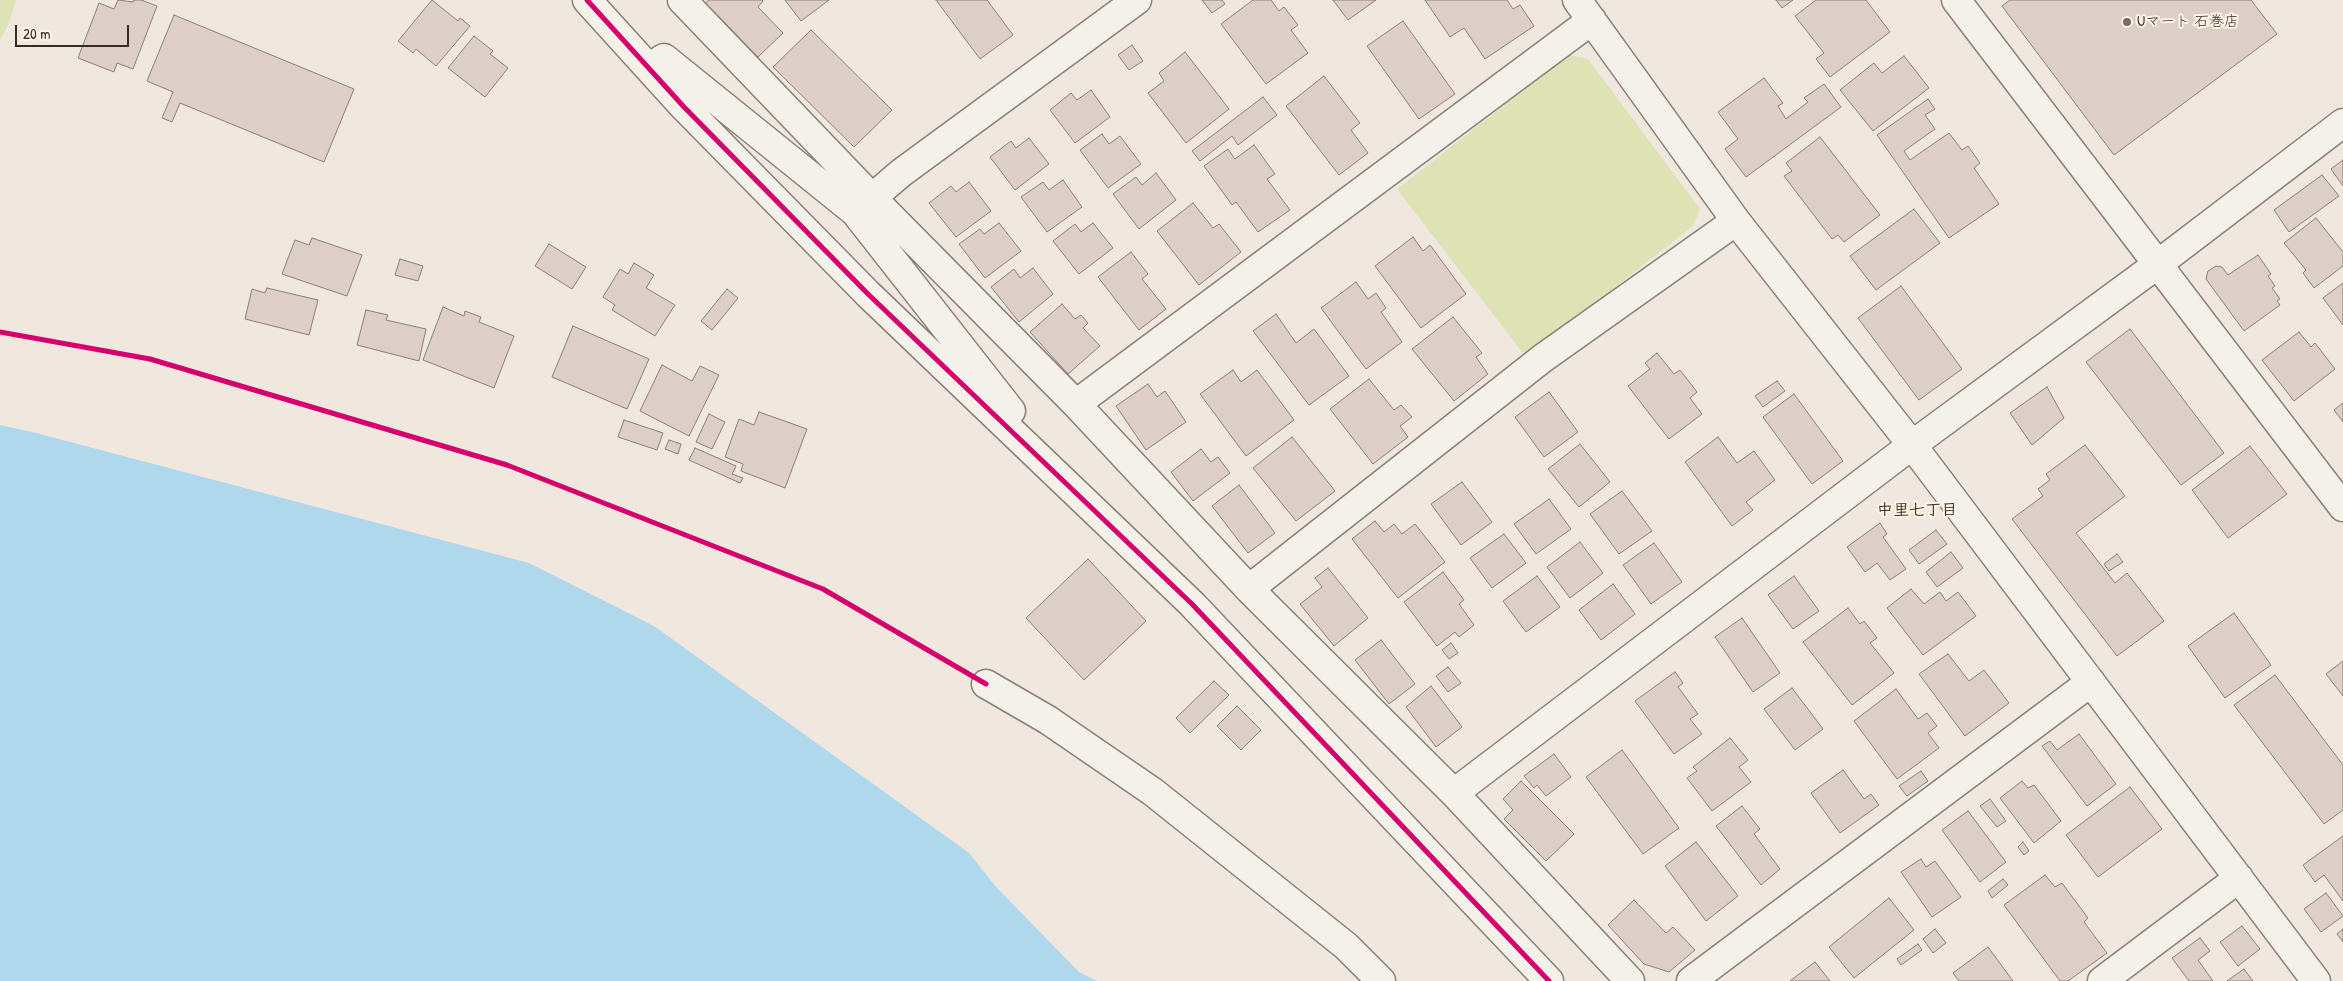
<!DOCTYPE html>
<html>
<head>
<meta charset="utf-8">
<style>
  body { margin:0 }
  #map { position:relative; width:2343px; height:981px; overflow:hidden; background:#f0e7de; font-family:"Patrick Hand",sans-serif }
  canvas { display:block }
  .scale { position:absolute; left:15px; top:25px; width:114px; height:22px; box-sizing:border-box; border:2px solid #3b2a1e; border-top:0; padding-left:6px; font-size:15px; line-height:18px; white-space:nowrap; color:#3b2a1e; -webkit-text-stroke:4px #fcf5e5; paint-order:stroke }
</style>
</head>
<body>
<div id="map">
<canvas width="2343" height="981"></canvas>
<div class="scale">20 m</div>
</div>
<script>
const g = document.querySelector('canvas').getContext('2d');
g.lineJoin = 'round';
function fill(path, color) {
  g.fillStyle = color;
  g.fill(path, 'evenodd');
}
function shape(rows) {
  const path = new Path2D();
  for (const r of rows) {
    path.moveTo(r[0], r[1]);
    for (let i = 2; i < r.length; i += 2) path.lineTo(r[i], r[i + 1]);
  }
  return path;
}
function stroke(path, color, width, dash) {
  g.strokeStyle = color;
  g.lineWidth = width;
  g.lineCap = dash ? 'butt' : 'round';
  g.setLineDash(dash || []);
  g.stroke(path);
}
function write(font, color, halo, rows, align = 'center') {
  g.font = font + ' "Patrick Hand","Klee One",sans-serif';
  g.lineWidth = 4;
  g.setLineDash([]);
  g.textBaseline = 'middle';
  g.strokeStyle = halo;
  g.fillStyle = color;
  for (const [text, x, y, turn = 0] of rows) {
    g.save();
    g.translate(x, y);
    g.rotate((+turn || 0) * Math.PI / 180);
    g.textAlign = isNaN(turn) ? turn : align;
    if (halo) g.strokeText(text, 0, 0);
    g.fillText(text, 0, 0);
    g.restore();
  }
}
const green = shape([
  [0,0,16,0,8,25,0,40],
  [1569,55,1588,59,1700,209,1693,226,1526,357,1397,189]
]);
const water = shape([
  [0,425,36,433,529,563,654,626,969,853,997,888,1079,972,1097,981,0,981]
]);
const building = shape([
  [118,0,133,2,134,0,141,0,157,6,133,69,117,63,114,72,78,58,99,3,114,9,118,0],
  [432,0,458,21,460,18,470,26,436,66,416,49,413,53,398,41,432,0],
  [709,0,762,0,763,1,758,7,783,33,758,57,705,3,709,0],
  [785,0,829,0,801,21,785,0],
  [936,0,987,0,1013,35,980,59,936,0],
  [1202,0,1222,0,1225,4,1212,13,1202,0],
  [1253,0,1271,0,1279,11,1284,7,1298,25,1291,30,1308,53,1266,84,1221,24,1253,0],
  [1333,0,1376,0,1348,20,1333,0],
  [1425,0,1507,0,1513,9,1520,5,1534,26,1485,59,1464,28,1450,37,1425,0],
  [1776,0,1793,0,1782,8,1776,0],
  [1816,0,1866,0,1890,32,1830,77,1816,59,1824,53,1795,16,1816,0],
  [2010,0,2251,0,2277,34,2114,155,2002,6,2010,0],
  [174,15,354,89,324,162,180,103,172,122,162,118,173,92,147,81,174,15],
  [1403,21,1455,94,1419,119,1367,46,1403,21],
  [811,30,892,110,854,147,773,67,811,30],
  [474,36,493,51,490,54,508,68,485,97,448,68,474,36],
  [1132,45,1143,61,1129,70,1118,55,1132,45],
  [1185,52,1229,109,1186,143,1148,93,1164,81,1159,73,1185,52],
  [1904,56,1929,88,1873,131,1840,90,1874,63,1882,73,1904,56],
  [1324,76,1360,123,1351,130,1368,153,1339,175,1286,106,1324,76],
  [1764,78,1783,103,1778,106,1786,119,1808,102,1804,98,1824,84,1841,107,1746,177,1725,149,1738,139,1718,112,1764,78],
  [1091,90,1110,117,1075,143,1050,110,1071,93,1077,100,1091,90],
  [1263,97,1277,115,1238,145,1232,136,1200,161,1192,151,1263,97],
  [1928,99,1935,109,1925,115,1935,129,1904,151,1910,160,1949,133,1962,150,1968,146,1980,163,1974,168,1999,204,1949,238,1877,135,1928,99],
  [1102,134,1109,144,1120,136,1141,164,1108,188,1080,150,1102,134],
  [1820,137,1880,215,1844,242,1838,235,1832,239,1784,176,1792,171,1786,163,1820,137],
  [1029,138,1049,164,1015,190,990,157,1011,141,1016,148,1029,138],
  [1254,145,1275,174,1267,179,1290,210,1258,232,1236,202,1232,205,1204,166,1228,149,1235,159,1254,145],
  [2343,160,2343,186,2331,169,2343,160],
  [1156,173,1176,200,1139,229,1113,194,1136,177,1142,185,1156,173],
  [2322,175,2339,196,2289,232,2274,210,2322,175],
  [1063,180,1082,207,1047,232,1021,197,1043,182,1049,190,1063,180],
  [969,182,991,211,956,237,929,203,951,186,956,192,969,182],
  [1193,203,1213,228,1219,224,1241,252,1199,285,1157,231,1193,203],
  [1914,209,1940,243,1876,290,1850,256,1914,209],
  [2316,218,2343,252,2343,266,2314,288,2303,273,2306,270,2284,243,2316,218],
  [999,223,1021,251,985,278,959,244,980,229,984,234,999,223],
  [1093,223,1113,248,1079,274,1053,241,1075,224,1081,232,1093,223],
  [1413,237,1423,251,1430,245,1466,294,1421,328,1375,266,1413,237],
  [312,238,362,255,347,296,282,274,295,240,309,245,312,238],
  [549,244,586,267,572,289,535,266,549,244],
  [1131,252,1148,274,1142,279,1166,309,1139,330,1098,277,1131,252],
  [2258,255,2271,274,2268,276,2275,286,2272,288,2280,299,2277,301,2280,305,2244,331,2206,279,2208,271,2216,266,2222,267,2228,275,2258,255],
  [400,259,423,266,418,281,395,275,400,259],
  [634,263,654,275,646,288,675,305,655,336,612,310,615,305,603,297,620,269,628,274,634,263],
  [1033,268,1053,294,1019,322,991,287,1014,269,1020,278,1033,268],
  [1356,282,1368,299,1376,293,1386,308,1381,312,1402,342,1366,369,1321,308,1356,282],
  [2343,283,2343,325,2323,298,2343,283],
  [1901,286,1962,369,1919,400,1858,318,1901,286],
  [267,288,318,300,309,335,245,319,252,289,265,293,267,288],
  [727,289,738,298,712,330,701,321,727,289],
  [1062,304,1075,319,1081,315,1088,323,1083,328,1100,346,1068,374,1030,332,1062,304],
  [443,307,464,316,465,311,481,317,479,322,514,336,494,388,423,360,443,307],
  [366,310,388,315,386,320,426,329,419,361,357,345,366,310],
  [1276,314,1296,343,1314,329,1349,376,1309,405,1253,331,1276,314],
  [1453,317,1482,353,1476,357,1488,374,1454,401,1412,349,1453,317],
  [573,326,649,359,627,409,552,377,573,326],
  [2130,329,2224,453,2181,485,2086,362,2130,329],
  [2299,332,2311,347,2315,343,2335,369,2294,401,2262,360,2299,332],
  [1657,353,1674,374,1680,370,1697,392,1690,398,1702,414,1669,439,1628,386,1650,369,1645,363,1657,353],
  [662,365,692,381,700,366,719,375,689,436,640,411,662,365],
  [1233,370,1241,382,1257,370,1294,420,1246,456,1200,394,1233,370],
  [1369,379,1394,410,1401,405,1412,417,1400,426,1408,437,1373,464,1330,409,1369,379],
  [1777,381,1785,391,1763,407,1755,396,1777,381],
  [1148,384,1157,397,1165,391,1186,422,1146,450,1116,406,1148,384],
  [2047,387,2064,418,2032,445,2010,413,2047,387],
  [1549,392,1578,432,1544,457,1515,417,1549,392],
  [1794,394,1843,461,1812,484,1763,417,1794,394],
  [2343,403,2343,422,2334,410,2343,403],
  [759,412,807,429,785,488,741,471,743,464,725,457,739,419,754,425,759,412],
  [709,414,725,422,712,449,696,442,709,414],
  [624,420,663,433,657,450,618,437,624,420],
  [1292,437,1335,491,1296,521,1253,468,1292,437],
  [1718,437,1737,463,1754,451,1775,480,1746,502,1753,510,1732,526,1685,462,1718,437],
  [669,440,681,444,678,454,665,449,669,440],
  [1580,444,1610,482,1579,507,1548,469,1580,444],
  [2085,445,2125,496,2076,533,2115,583,2127,573,2164,621,2117,656,2012,519,2043,496,2038,489,2050,480,2046,474,2085,445],
  [2250,446,2287,494,2228,538,2192,490,2250,446],
  [695,448,736,466,732,474,743,478,740,483,689,460,695,448],
  [1201,449,1211,462,1218,457,1230,473,1193,501,1171,472,1201,449],
  [1462,482,1492,522,1461,545,1431,504,1462,482],
  [1239,485,1275,533,1248,553,1212,506,1239,485],
  [1622,491,1652,531,1619,554,1590,514,1622,491],
  [1549,499,1571,529,1536,554,1514,524,1549,499],
  [1375,521,1384,532,1394,524,1402,534,1415,524,1445,562,1398,598,1352,539,1375,521],
  [1880,523,1887,534,1883,537,1906,569,1890,580,1877,563,1865,572,1847,547,1880,523],
  [1936,530,1947,544,1919,564,1909,550,1936,530],
  [1504,534,1526,563,1492,588,1470,558,1504,534],
  [1580,542,1603,573,1570,598,1547,567,1580,542],
  [1654,543,1682,582,1651,604,1623,565,1654,543],
  [1951,552,1963,568,1937,587,1926,572,1951,552],
  [2117,554,2123,562,2109,571,2104,564,2117,554],
  [1088,559,1146,621,1084,680,1026,618,1088,559],
  [1328,568,1368,618,1334,646,1300,604,1322,587,1315,578,1328,568],
  [1443,572,1464,600,1459,604,1474,625,1459,637,1455,632,1437,646,1404,602,1443,572],
  [1537,576,1560,607,1526,632,1503,601,1537,576],
  [1794,576,1819,611,1793,629,1768,595,1794,576],
  [1613,584,1635,614,1601,640,1579,610,1613,584],
  [1911,589,1924,604,1940,592,1946,601,1958,592,1976,616,1923,655,1887,608,1911,589],
  [1848,608,1860,624,1864,621,1877,638,1870,643,1894,673,1852,705,1803,642,1848,608],
  [2234,613,2271,665,2225,698,2188,646,2234,613],
  [1742,618,1780,673,1753,692,1715,637,1742,618],
  [1381,640,1415,684,1389,704,1355,660,1381,640],
  [1451,643,1458,653,1449,659,1442,650,1451,643],
  [1948,654,1969,681,1984,670,2009,703,1965,736,1919,674,1948,654],
  [2343,661,2343,696,2326,674,2343,661],
  [1448,667,1461,683,1448,692,1436,676,1448,667],
  [1675,672,1683,683,1678,687,1698,714,1690,719,1702,734,1674,754,1635,701,1675,672],
  [2275,675,2343,765,2343,810,2324,824,2234,705,2275,675],
  [1214,681,1229,695,1190,733,1176,718,1214,681],
  [1431,686,1462,727,1436,747,1406,707,1431,686],
  [1792,688,1823,729,1795,750,1764,709,1792,688],
  [1896,689,1918,719,1927,713,1937,726,1928,733,1939,748,1897,779,1854,721,1896,689],
  [1237,706,1261,730,1241,750,1217,726,1237,706],
  [2079,734,2116,784,2087,806,2042,746,2050,741,2057,750,2079,734],
  [1730,738,1748,760,1739,767,1751,782,1712,811,1687,778,1697,771,1693,767,1730,738],
  [1622,750,1679,828,1643,854,1586,777,1622,750],
  [1554,754,1571,777,1546,796,1537,785,1534,788,1524,776,1554,754],
  [1843,770,1864,799,1871,794,1879,805,1840,833,1811,793,1843,770],
  [1921,771,1928,781,1907,796,1899,786,1921,771],
  [1521,781,1574,834,1546,861,1504,819,1513,810,1503,799,1521,781],
  [2022,781,2028,788,2034,785,2061,821,2034,843,2000,798,2022,781],
  [2130,787,2162,829,2098,877,2066,835,2130,787],
  [1990,799,2006,821,1997,827,1980,806,1990,799],
  [1742,806,1760,829,1754,834,1780,869,1761,885,1716,826,1742,806],
  [1968,811,2006,862,1980,882,1942,830,1968,811],
  [2343,836,2343,901,2324,875,2315,882,2303,865,2343,836],
  [1696,842,1738,896,1706,921,1665,866,1696,842],
  [2023,842,2029,851,2024,855,2018,847,2023,842],
  [1921,859,1926,867,1935,861,1961,897,1932,917,1901,872,1921,859],
  [2045,875,2055,887,2062,883,2088,918,2084,922,2107,953,2068,981,2060,981,2004,905,2045,875],
  [2003,879,2008,885,1992,898,1988,891,2003,879],
  [2326,893,2343,916,2321,932,2304,909,2326,893],
  [1889,898,1914,930,1854,978,1829,947,1889,898],
  [1634,900,1666,933,1673,927,1695,950,1669,972,1644,964,1608,925,1634,900],
  [2242,926,2260,949,2238,966,2220,942,2242,926],
  [1935,929,1946,943,1933,953,1923,939,1935,929],
  [2343,929,2343,942,2337,934,2343,929],
  [2200,938,2210,951,2198,960,2213,981,2189,981,2172,958,2200,938],
  [1918,944,1922,950,1901,965,1897,959,1918,944],
  [1988,947,2013,981,1959,981,1953,973,1988,947],
  [1815,962,1830,981,1790,981,1815,962],
  [2244,969,2253,981,2227,981,2244,969]
]);
const minor = shape([
  [587,0,684,107,868,294,1192,604,1549,981],
  [682,0,872,198,1076,404,1249,589,1454,793,1630,981],
  [1577,0,1736,221,1912,445,2316,981],
  [1956,0,2343,507],
  [649,68,664,58,855,212,1011,411,1005,418],
  [858,210,901,173,1137,0],
  [1076,404,1592,20],
  [1249,589,1543,358,1736,221],
  [986,684,1048,720,1153,792,1346,946,1381,981],
  [1454,793,1912,445,2158,264,2343,123],
  [1691,981,2091,682],
  [2102,981,2239,878]
]);
const cycleway = shape([
  [587,0,684,107,868,294,1192,604,1549,981],
  [0,332,150,359,507,465,823,589,986,684]
]);
const markers = [
  [2127,22,5,"#7a6c61"]
];
const poiNames = [
  ["Uマート 石巻店",2137,22]
];
const neighbourhoodNames = [
  ["中里七丁目",1917,511]
];
fill(green, '#dde3b5');
fill(water, '#afd8ed');
fill(building, '#decec8');
stroke(building, '#888079', 1);
stroke(minor, '#888079', 31);
stroke(minor, '#f4f0ea', 28);
stroke(cycleway, '#d6006c', 5);
for (const [x, y, r, color] of markers) {
  const dot = new Path2D();
  dot.arc(x, y, r, 0, 2 * Math.PI);
  g.fillStyle = color;
  g.fill(dot);
  stroke(dot, '#fcf5e5', 2);
}
write('15px', '#3b2a1e', '#fcf5e5', poiNames, 'left');
write('bold 16px', '#3b2a1e', '#fcf5e5', neighbourhoodNames);
</script>
</body>
</html>
